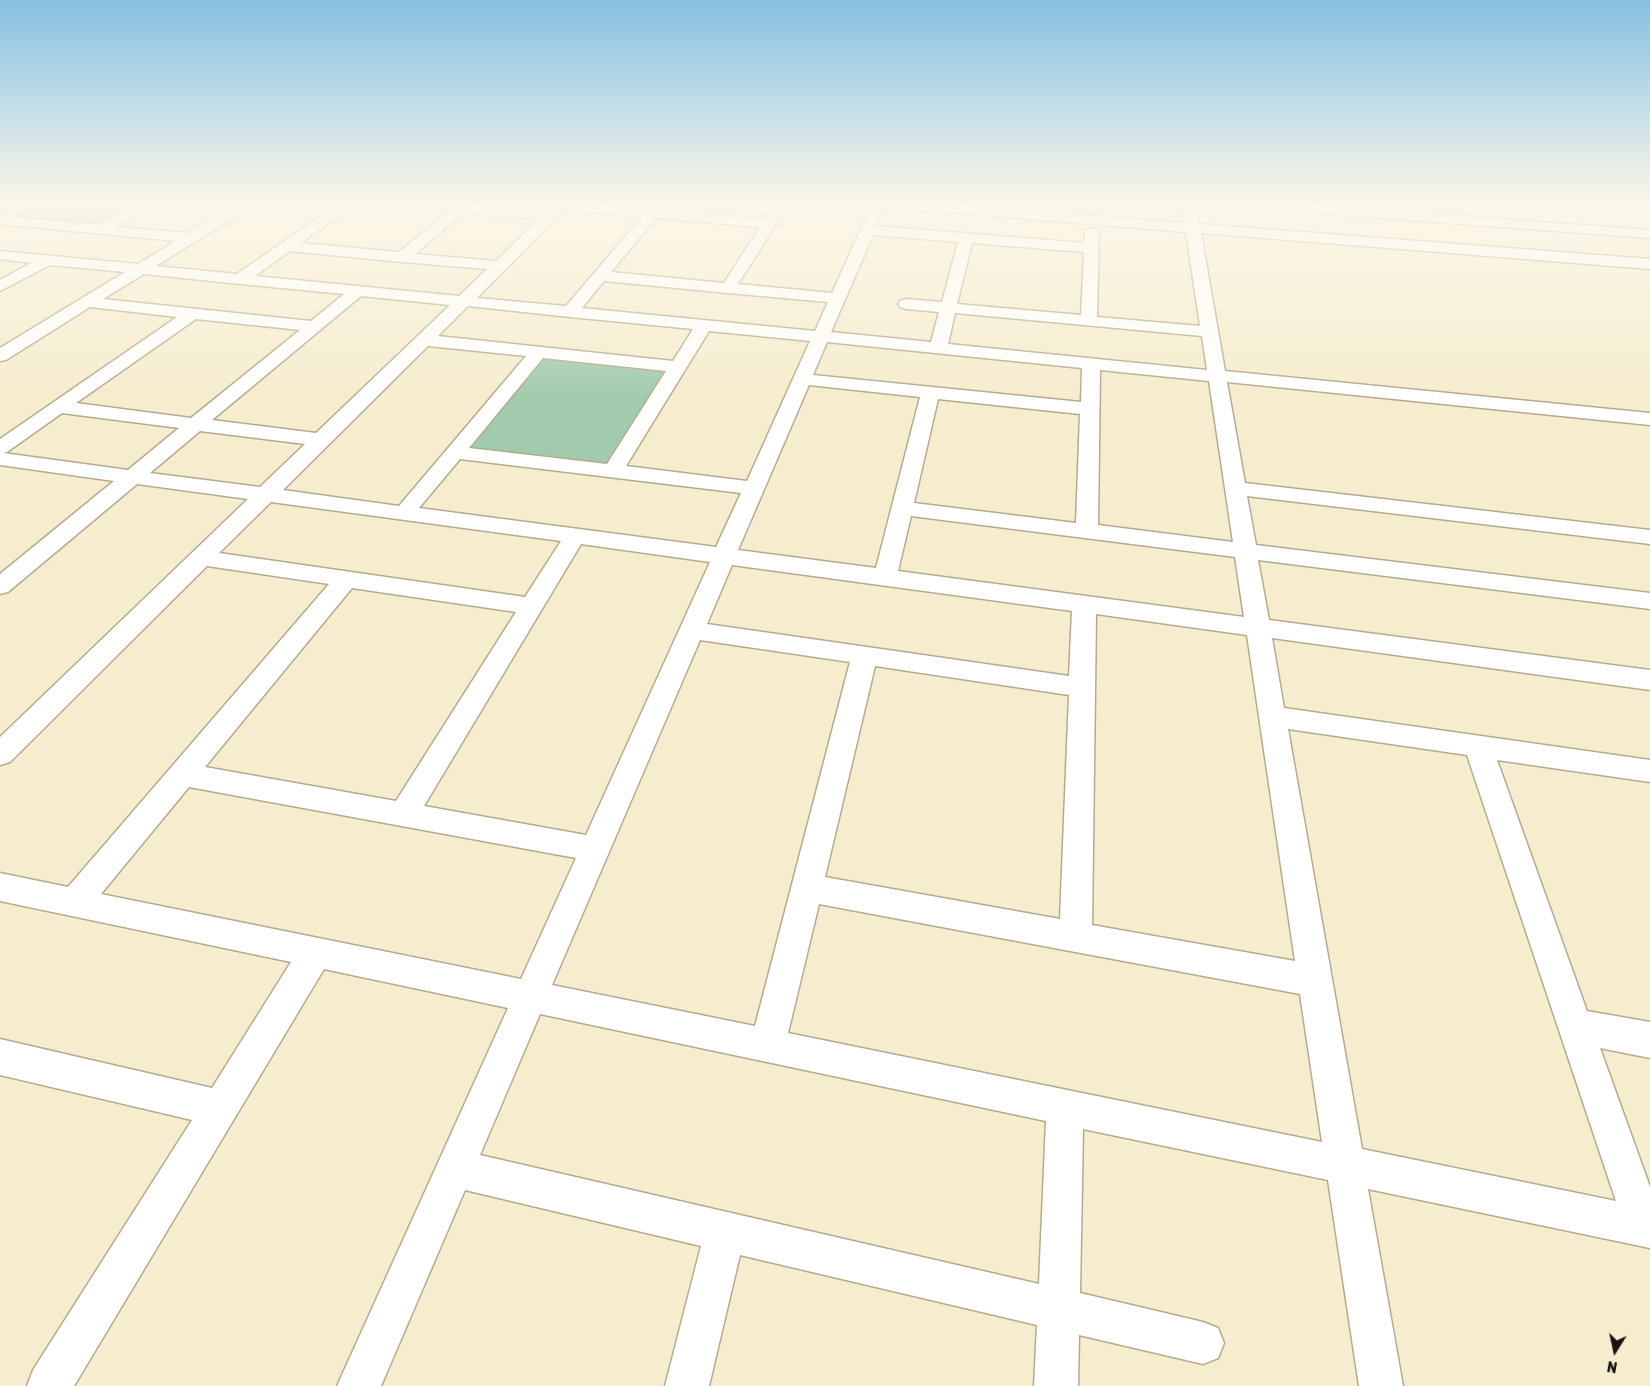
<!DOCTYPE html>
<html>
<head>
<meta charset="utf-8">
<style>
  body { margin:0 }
  #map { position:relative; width:1650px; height:1386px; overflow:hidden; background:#f6edcf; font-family:Rubik,sans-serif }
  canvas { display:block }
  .north { position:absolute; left:1590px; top:1326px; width:50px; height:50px; -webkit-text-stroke:4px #f6edcf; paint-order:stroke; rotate:190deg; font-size:14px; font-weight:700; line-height:20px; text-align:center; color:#171409 }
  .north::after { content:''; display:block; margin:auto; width:18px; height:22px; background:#171409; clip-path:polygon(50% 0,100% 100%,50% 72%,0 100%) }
</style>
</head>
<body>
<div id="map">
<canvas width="1650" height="1386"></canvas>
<div class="north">N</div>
</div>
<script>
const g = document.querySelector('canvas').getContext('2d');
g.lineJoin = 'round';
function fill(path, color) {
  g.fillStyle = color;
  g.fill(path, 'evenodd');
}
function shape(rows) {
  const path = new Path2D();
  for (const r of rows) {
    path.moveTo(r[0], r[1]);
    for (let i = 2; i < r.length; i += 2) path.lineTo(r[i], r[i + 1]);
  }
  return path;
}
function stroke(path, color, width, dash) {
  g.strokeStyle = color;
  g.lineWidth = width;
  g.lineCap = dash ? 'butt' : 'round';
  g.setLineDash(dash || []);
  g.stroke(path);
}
const green = shape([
  [36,204,143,204,100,228,6,219],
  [544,353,673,367,609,469,463,451]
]);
const street = shape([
  [137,204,154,204,116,227,188,233,237,204,253,204,251,207,156,266,237,274,338,204,354,204,301,243,399,252,458,204,547,212,555,204,583,204,765,219,775,204,789,204,738,284,832,293,872,204,937,204,1185,223,1182,204,1196,204,1199,224,1650,259,1650,269,1201,233,1225,371,1650,413,1650,425,1227,382,1245,483,1650,530,1650,544,1247,496,1256,545,1650,593,1650,609,1258,560,1269,620,1650,670,1650,690,1272,638,1284,708,1650,760,1650,782,1497,760,1587,1011,1650,1022,1650,1058,1600,1048,1650,1187,1650,1248,1368,1189,1403,1386,1359,1386,1328,1180,1083,1129,1080,1293,1203,1322,1218,1328,1224,1343,1218,1358,1203,1364,1079,1335,1078,1386,1034,1386,1037,1325,740,1255,709,1386,665,1386,701,1246,465,1190,381,1386,337,1386,508,1008,324,969,74,1386,27,1386,33,1370,192,1120,0,1075,0,1039,212,1088,291,962,0,901,0,873,68,887,329,584,207,566,10,762,0,765,0,737,248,499,137,484,8,592,0,594,0,574,114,481,0,465,0,439,177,317,90,307,6,360,0,361,0,348,125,272,50,265,0,291,0,280,31,263,0,259,0,251,138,264,176,241,0,224,0,216,98,225,137,204],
  [884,207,1186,232,1200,326,1097,317,1099,232,1097,229,1087,229,1085,232,1084,243,876,226,884,207],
  [564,210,642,217,566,306,477,298,564,210],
  [463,213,539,219,496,261,415,254,463,213],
  [656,218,760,227,724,283,611,272,656,218],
  [873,235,958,242,942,302,906,299,900,301,898,304,900,307,906,309,939,312,931,342,831,332,873,235],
  [972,243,1084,252,1081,315,957,304,972,243],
  [290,251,402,262,487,269,459,296,255,276,290,251],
  [144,274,240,284,344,294,311,321,103,299,144,274],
  [604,281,728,293,828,302,815,331,582,308,604,281],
  [361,296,450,305,316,433,212,420,361,296],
  [468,306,570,317,693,329,673,361,438,336,468,306],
  [955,313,1202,336,1207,370,948,344,955,313],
  [196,319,300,330,191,418,76,403,196,319],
  [709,331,810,341,747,481,626,466,709,331],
  [827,342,1082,368,1081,402,813,375,827,342],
  [428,346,526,356,399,506,283,490,428,346],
  [543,358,666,371,607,464,469,448,543,358],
  [1100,370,1209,381,1233,542,1098,525,1100,370],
  [809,385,920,397,876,568,738,550,809,385],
  [938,399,1080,414,1076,523,914,503,938,399],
  [62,413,179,428,128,470,3,453,7,452,62,413],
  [200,431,305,444,260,487,150,473,200,431],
  [460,459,741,493,716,547,419,508,460,459],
  [271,502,561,541,525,597,219,553,271,502],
  [911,516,1235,557,1244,617,898,571,911,516],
  [581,544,710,562,586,835,424,806,581,544],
  [732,565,1072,611,1069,676,707,624,732,565],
  [352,588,516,612,396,801,205,767,352,588],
  [1096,614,1247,635,1295,961,1092,925,1096,614],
  [700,640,850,662,755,1026,552,985,700,640],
  [875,666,1069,695,1060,919,825,877,875,666],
  [1288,729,1467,755,1616,1201,1362,1149,1288,729],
  [189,787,576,858,521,979,101,894,189,787],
  [819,904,1300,994,1322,1142,788,1033,819,904],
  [540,1014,1046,1121,1039,1284,480,1155,540,1014],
  [1292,204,1650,230,1650,238,1287,211,1285,208,1292,204],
  [1566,204,1650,205,1650,213,1573,208,1566,204]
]);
fill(green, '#a2cbae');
stroke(street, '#b4ab8f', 3);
fill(street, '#fff');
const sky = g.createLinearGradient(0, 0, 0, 398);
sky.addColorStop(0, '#85c1e1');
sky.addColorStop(0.51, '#fbf7e9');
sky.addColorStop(1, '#fbf7e900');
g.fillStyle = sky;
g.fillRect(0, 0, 1650, 398);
</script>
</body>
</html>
